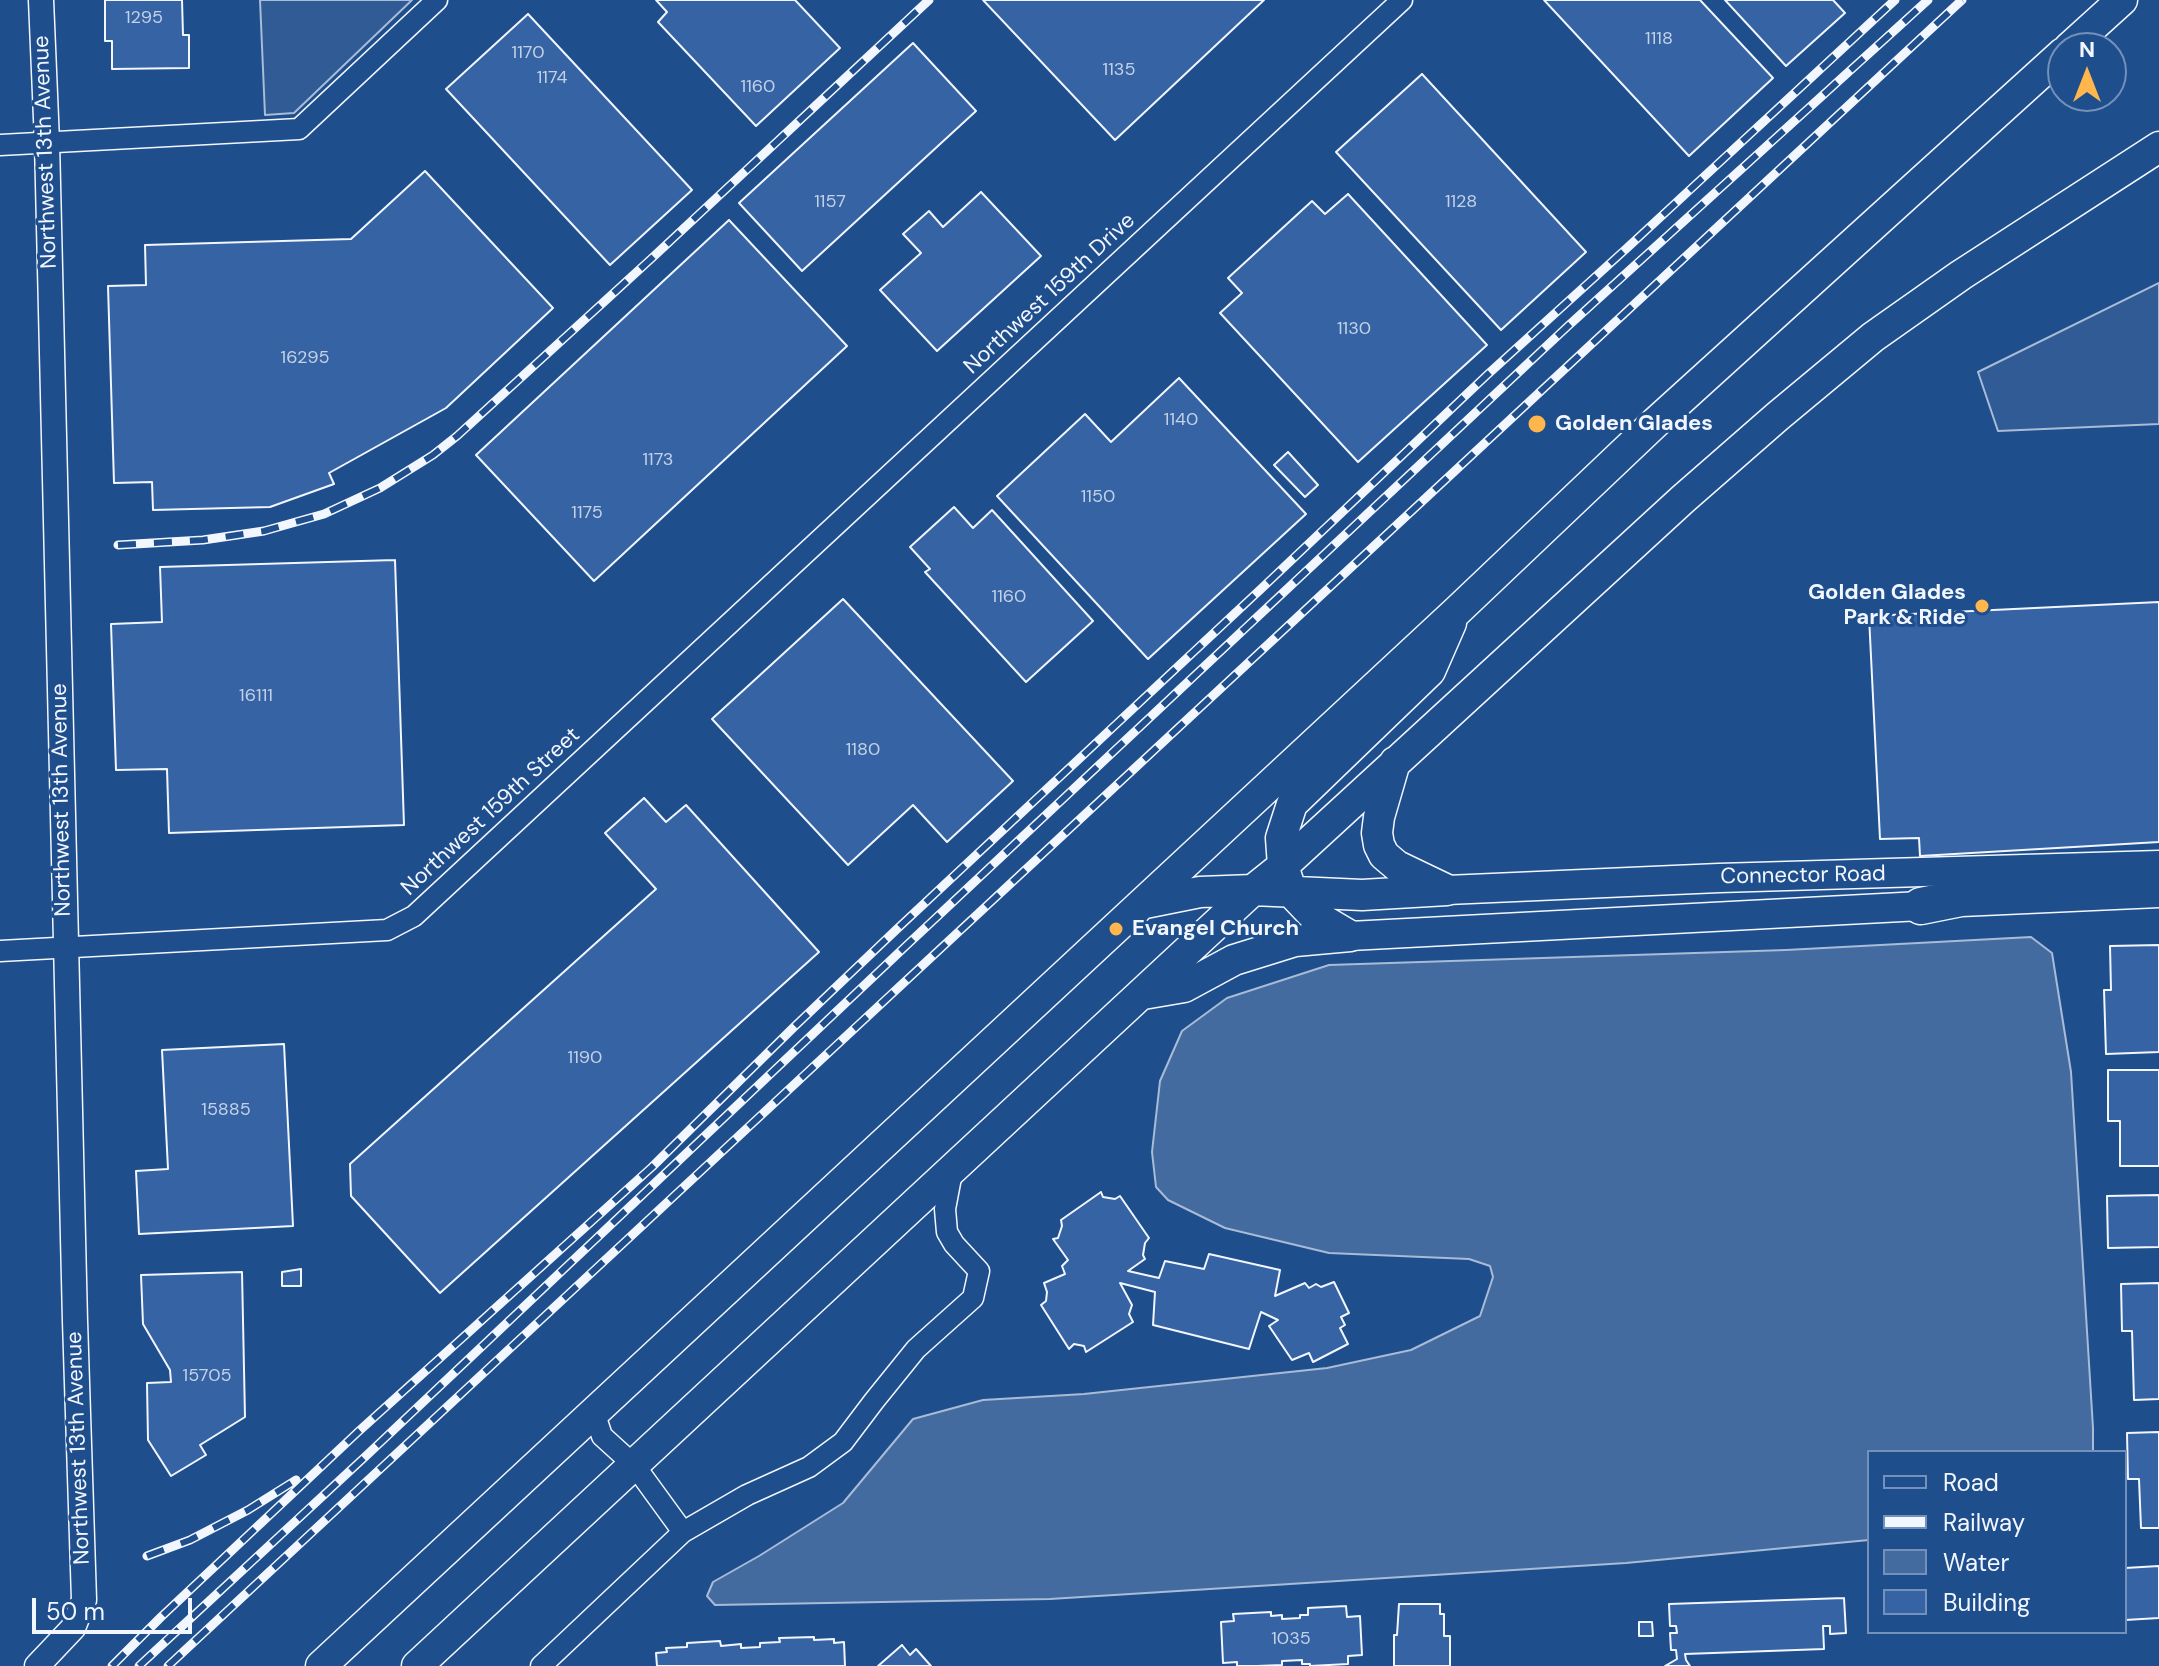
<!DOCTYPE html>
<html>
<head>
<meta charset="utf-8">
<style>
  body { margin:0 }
  #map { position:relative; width:2159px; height:1666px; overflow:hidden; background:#1f4e8c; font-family:"DM Sans",sans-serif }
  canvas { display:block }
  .legend { position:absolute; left:1867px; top:1450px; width:260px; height:184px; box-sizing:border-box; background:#1f4e8c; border:2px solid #7391ba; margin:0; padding:10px 14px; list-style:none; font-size:24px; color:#f2f6ff }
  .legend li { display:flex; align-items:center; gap:16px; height:40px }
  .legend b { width:40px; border:2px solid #7391ba }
  .north { position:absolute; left:2047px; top:32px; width:80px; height:80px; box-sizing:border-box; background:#1f4e8c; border:2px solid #7391ba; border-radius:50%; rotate:0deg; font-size:22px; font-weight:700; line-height:32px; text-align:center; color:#f2f6ff }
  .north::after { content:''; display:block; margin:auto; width:28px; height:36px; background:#ffb74d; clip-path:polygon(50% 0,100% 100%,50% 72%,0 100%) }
  .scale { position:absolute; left:32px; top:1598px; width:160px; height:36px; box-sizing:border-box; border:4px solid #f2f6ff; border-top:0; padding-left:10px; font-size:24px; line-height:28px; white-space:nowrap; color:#f2f6ff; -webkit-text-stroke:6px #1f4e8c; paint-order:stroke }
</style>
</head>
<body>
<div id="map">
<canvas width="2159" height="1666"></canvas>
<ul class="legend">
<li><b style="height:10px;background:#1f4e8c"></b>Road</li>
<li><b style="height:10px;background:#f2f6ff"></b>Railway</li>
<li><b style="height:22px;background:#446ba0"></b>Water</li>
<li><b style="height:22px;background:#3563a3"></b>Building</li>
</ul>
<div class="north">N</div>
<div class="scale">50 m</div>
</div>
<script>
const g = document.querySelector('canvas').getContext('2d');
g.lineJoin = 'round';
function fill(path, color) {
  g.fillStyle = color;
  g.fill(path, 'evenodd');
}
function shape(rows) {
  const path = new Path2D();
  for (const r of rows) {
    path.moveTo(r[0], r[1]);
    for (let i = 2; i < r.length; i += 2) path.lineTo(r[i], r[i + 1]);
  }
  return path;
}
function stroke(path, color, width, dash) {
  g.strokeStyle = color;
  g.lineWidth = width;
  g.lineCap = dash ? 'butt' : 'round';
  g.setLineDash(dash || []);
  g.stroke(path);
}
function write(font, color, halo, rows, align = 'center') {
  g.font = font + ' "DM Sans",sans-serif';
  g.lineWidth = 6;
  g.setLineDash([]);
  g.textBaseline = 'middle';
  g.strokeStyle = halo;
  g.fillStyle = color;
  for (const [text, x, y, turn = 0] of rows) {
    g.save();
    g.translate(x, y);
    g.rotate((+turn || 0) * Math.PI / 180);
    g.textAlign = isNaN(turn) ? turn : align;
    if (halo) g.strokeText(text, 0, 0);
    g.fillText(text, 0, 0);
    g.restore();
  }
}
const built = shape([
  [260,0,412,0,294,113,265,115,260,0],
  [2159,283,2159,424,1998,431,1978,372,2159,283]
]);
const water = shape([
  [2031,937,2052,953,2071,1072,2093,1428,2093,1452,1869,1452,1869,1540,1626,1563,1050,1599,715,1605,707,1596,713,1582,759,1556,843,1503,913,1419,983,1400,1084,1394,1327,1368,1411,1350,1480,1316,1493,1277,1490,1266,1469,1259,1329,1253,1225,1228,1168,1200,1156,1187,1152,1152,1160,1081,1182,1031,1227,998,1329,965,1786,950,2031,937]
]);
const building = shape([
  [105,0,182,0,183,35,189,35,189,68,112,69,112,41,105,41,105,0],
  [656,0,795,0,840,48,756,126,658,22,667,12,656,0],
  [983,0,1264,0,1115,140,983,0],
  [1544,0,1700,0,1773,78,1689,156,1544,0],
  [1725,0,1833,0,1845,13,1786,66,1725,0],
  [528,14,692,190,610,265,446,89,528,14],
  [913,43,976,111,802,271,739,203,913,43],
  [1422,74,1586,252,1501,330,1336,152,1422,74],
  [425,171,553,308,446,408,329,473,334,484,270,507,153,510,152,482,114,483,108,286,146,285,145,245,351,239,425,171],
  [981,192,1041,256,937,351,880,290,921,253,903,234,929,211,943,227,981,192],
  [1348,194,1487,345,1358,462,1220,313,1242,293,1228,278,1312,201,1325,214,1348,194],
  [729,220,847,346,594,581,476,455,729,220],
  [1179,378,1306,514,1148,659,997,496,1085,414,1111,442,1179,378],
  [1288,452,1318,485,1305,497,1274,465,1288,452],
  [954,507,973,528,992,510,1093,621,1026,682,925,572,930,569,910,547,954,507],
  [395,560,404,825,169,833,167,769,116,770,111,624,162,622,160,567,395,560],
  [843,599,1013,781,947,842,913,805,848,865,712,719,843,599],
  [2159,602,2159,842,1920,856,1919,838,1880,839,1869,616,2159,602],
  [644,798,666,822,686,805,819,952,440,1293,351,1196,350,1164,656,889,605,833,644,798],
  [2159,945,2159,1052,2106,1054,2104,990,2111,990,2110,946,2159,945],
  [284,1044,293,1226,139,1234,136,1171,168,1169,162,1050,284,1044],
  [2108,1070,2159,1070,2159,1166,2120,1166,2120,1121,2108,1121,2108,1070],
  [1101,1192,1103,1197,1115,1199,1120,1196,1149,1238,1145,1243,1143,1255,1145,1259,1128,1271,1159,1278,1165,1261,1204,1269,1209,1254,1280,1270,1275,1296,1305,1283,1309,1288,1316,1284,1321,1287,1334,1282,1349,1313,1341,1317,1345,1325,1340,1328,1348,1344,1313,1362,1309,1353,1292,1360,1269,1326,1278,1320,1261,1312,1249,1349,1153,1325,1155,1292,1120,1283,1132,1305,1129,1314,1133,1322,1086,1352,1084,1346,1074,1344,1069,1349,1041,1305,1046,1301,1047,1292,1044,1283,1065,1274,1062,1266,1068,1260,1053,1239,1058,1238,1062,1226,1061,1220,1101,1192],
  [2159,1195,2159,1247,2108,1248,2107,1196,2159,1195],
  [301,1269,301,1286,282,1286,282,1272,301,1269],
  [242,1272,245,1417,200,1445,206,1455,171,1476,148,1440,147,1383,171,1382,170,1370,143,1324,141,1275,242,1272],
  [2159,1283,2159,1399,2134,1400,2132,1331,2122,1331,2121,1284,2159,1283],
  [2159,1432,2159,1528,2141,1528,2139,1479,2128,1479,2127,1433,2159,1432],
  [2159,1566,2159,1618,2125,1620,2125,1568,2159,1566],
  [1844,1598,1846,1633,1830,1634,1830,1626,1823,1626,1824,1649,1685,1654,1686,1660,1690,1666,1665,1666,1677,1659,1676,1650,1671,1650,1670,1633,1677,1633,1676,1626,1670,1626,1669,1604,1844,1598],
  [1399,1604,1440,1604,1440,1614,1444,1614,1444,1636,1450,1636,1450,1666,1394,1666,1394,1635,1397,1635,1399,1604],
  [1346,1606,1347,1617,1360,1616,1362,1655,1348,1656,1348,1664,1310,1666,1310,1664,1302,1664,1302,1660,1282,1661,1282,1665,1257,1666,1237,1666,1237,1662,1223,1663,1221,1622,1234,1621,1233,1614,1271,1612,1271,1616,1282,1615,1282,1619,1300,1618,1300,1615,1308,1615,1308,1608,1346,1606],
  [1639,1622,1652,1622,1653,1636,1639,1636,1639,1622],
  [814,1637,814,1640,834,1639,834,1643,844,1642,845,1666,657,1666,656,1653,667,1652,666,1648,687,1647,687,1643,720,1641,721,1646,741,1644,741,1648,760,1647,760,1643,780,1642,779,1638,814,1637],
  [902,1645,910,1655,916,1649,931,1666,878,1666,902,1645]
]);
const minor = shape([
  [0,145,299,129,437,0],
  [0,951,387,930,414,916,1402,0],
  [594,1412,602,1436,635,1466,683,1532],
  [541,1666,683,1532,747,1495,809,1467,843,1442,874,1401,916,1349,973,1298,979,1271,954,1244,947,1232,945,1209,952,1172]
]);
const tertiary = shape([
  [37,1666,73,1628,84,1600,75,1321,47,142,41,0]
]);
const secondary = shape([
  [1447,890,1719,878,2159,865],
  [1350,936,1921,906]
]);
const primary = shape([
  [2069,48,2122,0],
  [1395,762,1379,817,1377,833,1379,845,1384,855,1397,866,1445,889],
  [1145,903,1200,892,1253,890,1362,895,1447,890],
  [1350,936,1311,913,1292,893,1283,866,1281,838,1292,804,1430,671,1451,623],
  [1143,994,1184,987,1234,960,1295,941,1350,936],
  [321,1666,1457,611,1656,422,2063,53],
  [417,1666,1253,890,1283,866,1683,499,1778,416,1873,337,1961,275,2159,147]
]);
const motorway = shape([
  [1921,906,1961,898,2159,889]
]);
const rail = shape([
  [118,545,203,540,264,531,324,514,380,488,433,455,457,436,652,258,929,0],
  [147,1556,190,1540,248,1510,296,1480],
  [112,1666,161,1617,359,1431,652,1167,794,1027,897,929,1262,588,1487,375,1627,248,1895,0],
  [139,1666,367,1455,908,944,1568,326,1928,0],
  [168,1666,1962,0]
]);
const markers = [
  [1537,424,10,"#ffb74d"],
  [1982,606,8,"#ffb74d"],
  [1116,929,8,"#ffb74d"]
];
const numberNames = [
  ["1295",144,18],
  ["1118",1659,39],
  ["1170",528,53],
  ["1135",1119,70],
  ["1174",552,78],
  ["1160",758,87],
  ["1157",830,202],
  ["1128",1461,202],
  ["1130",1354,329],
  ["16295",305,358],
  ["1140",1181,420],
  ["1173",658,460],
  ["1150",1098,497],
  ["1175",587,513],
  ["1160",1009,597],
  ["16111",256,696],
  ["1180",863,750],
  ["1190",585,1058],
  ["15885",226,1110],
  ["15705",207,1376],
  ["1035",1291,1639]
];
const streetNames = [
  ["Northwest 13th Avenue",46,152,-92],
  ["Northwest 159th Drive",1050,294,-43],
  ["Northwest 13th Avenue",62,800,-91],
  ["Northwest 159th Street",491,812,-43],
  ["Connector Road",1803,876,-1],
  ["Northwest 13th Avenue",79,1448,-92]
];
const poiNames = [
  ["Golden Glades",1555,424],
  ["Golden Glades",1966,593,"right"],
  ["Park & Ride",1966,618,"right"],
  ["Evangel Church",1132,929]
];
fill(built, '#305b95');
stroke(built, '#a8bbd7', 2);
fill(water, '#446ba0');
stroke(water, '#a8bbd7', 2);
fill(building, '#3563a3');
stroke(building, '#f2f6ff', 2);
stroke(minor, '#f2f6ff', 23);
stroke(tertiary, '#f2f6ff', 27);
stroke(secondary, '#f2f6ff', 31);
stroke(primary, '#f2f6ff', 33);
stroke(motorway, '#f2f6ff', 39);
stroke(minor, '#1f4e8c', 20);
stroke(tertiary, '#1f4e8c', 24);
stroke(secondary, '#1f4e8c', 28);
stroke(primary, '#1f4e8c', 30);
stroke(motorway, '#1f4e8c', 36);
stroke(rail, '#f2f6ff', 9);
stroke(rail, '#1f4e8c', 6, [18]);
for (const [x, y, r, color] of markers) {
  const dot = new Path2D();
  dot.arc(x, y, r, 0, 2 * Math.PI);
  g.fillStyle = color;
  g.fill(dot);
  stroke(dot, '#1f4e8c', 3);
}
write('18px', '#c3d1e8', null, numberNames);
write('22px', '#f2f6ff', '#1f4e8c', streetNames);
write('bold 22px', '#f2f6ff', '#1f4e8c', poiNames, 'left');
</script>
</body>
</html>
